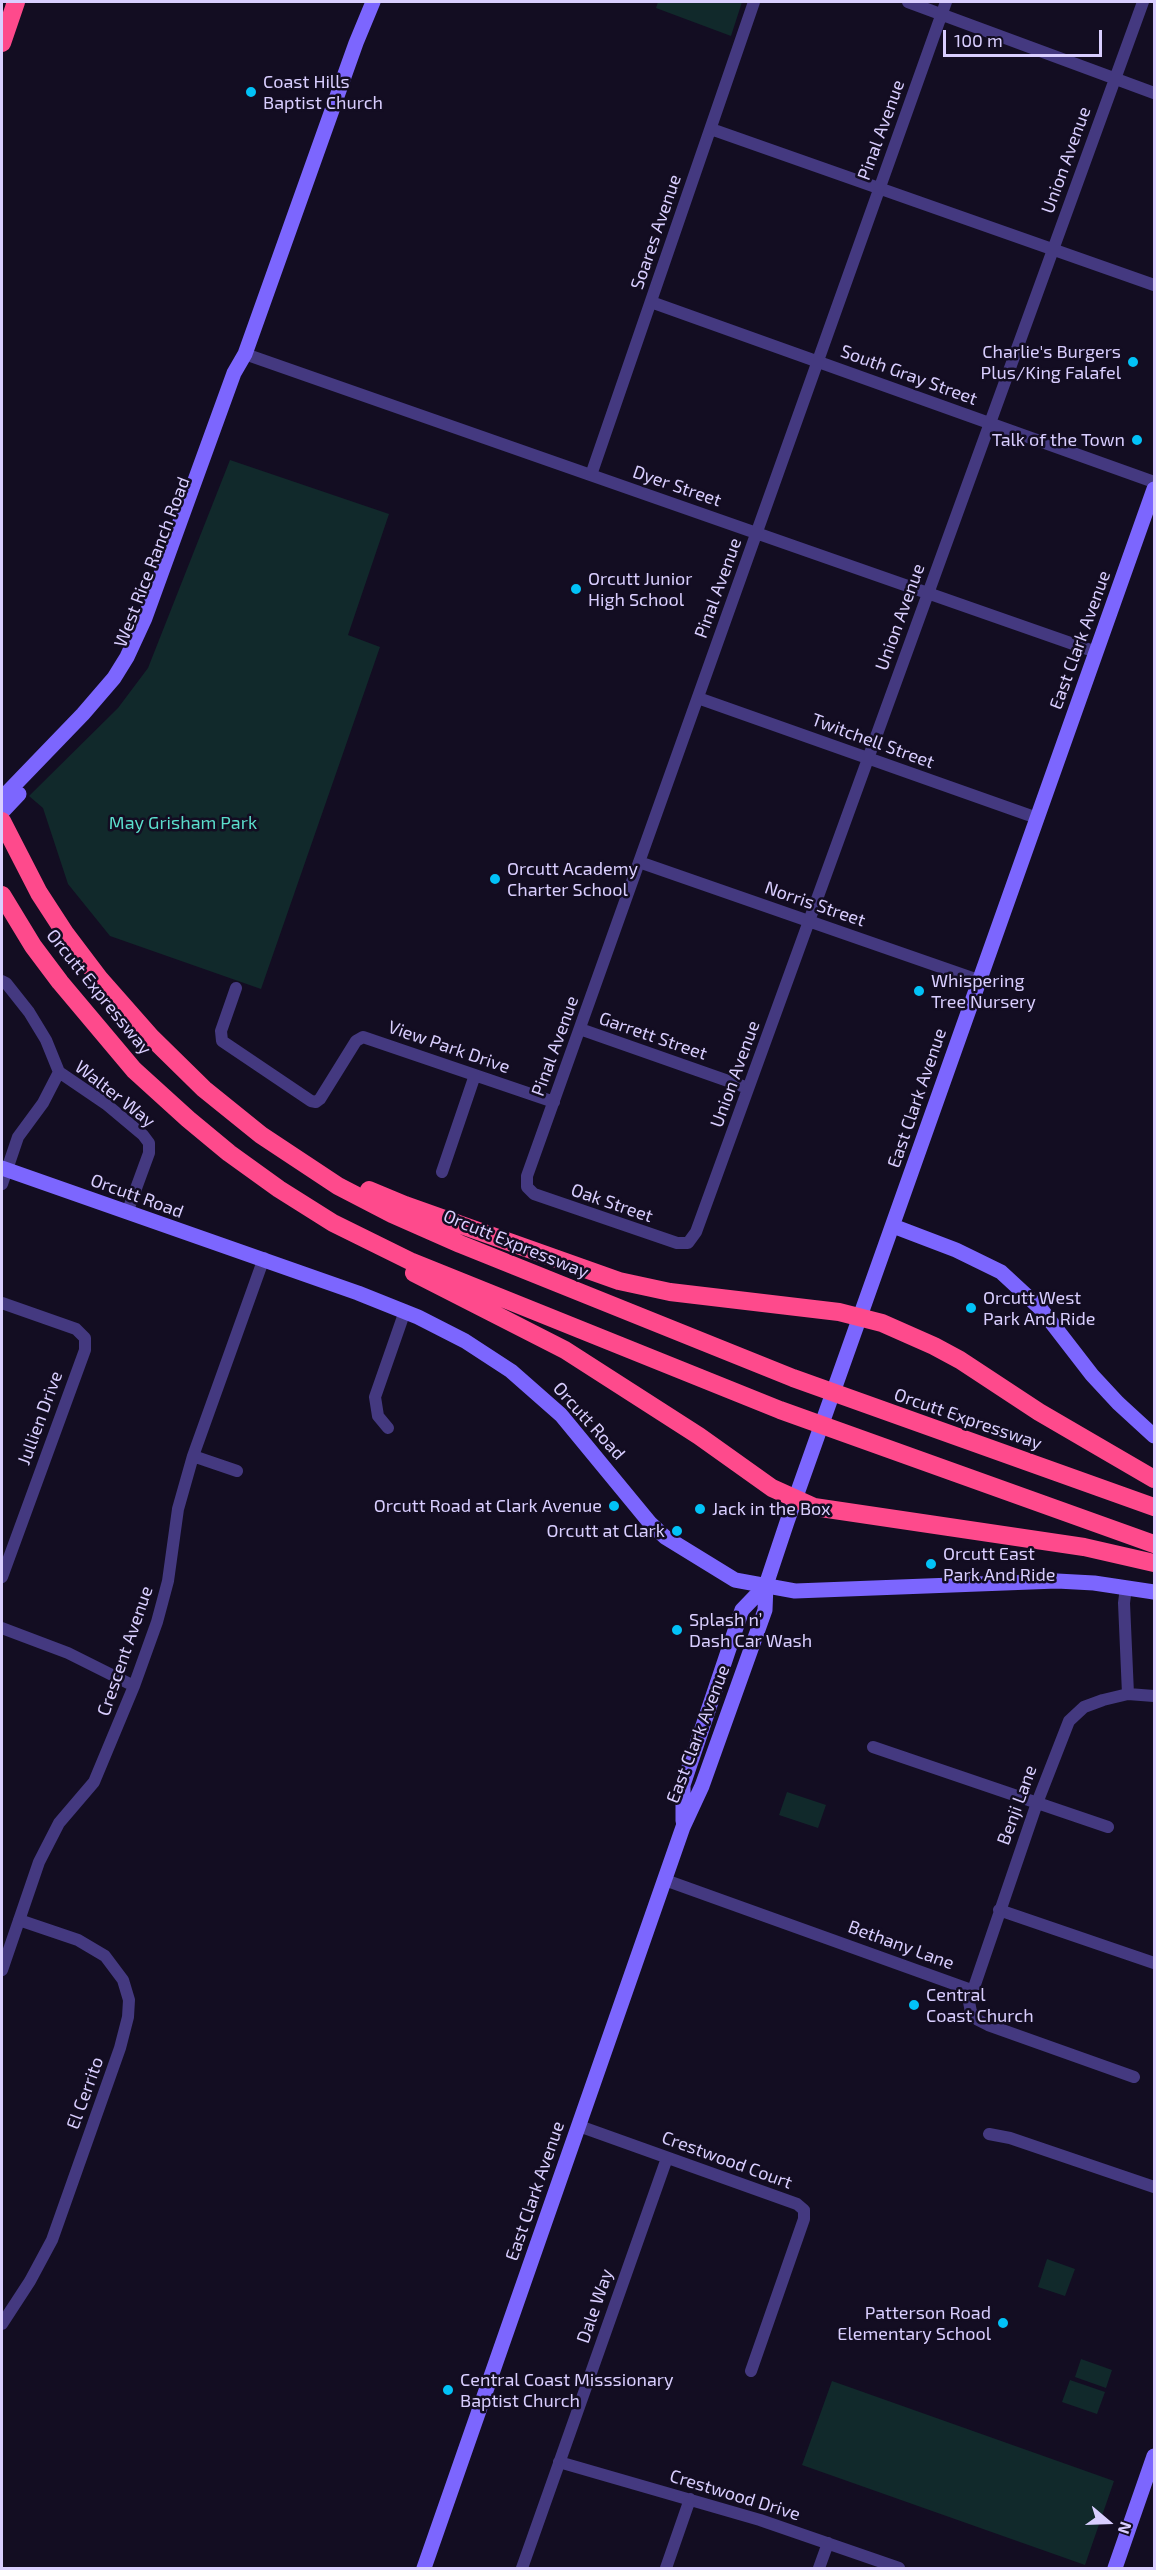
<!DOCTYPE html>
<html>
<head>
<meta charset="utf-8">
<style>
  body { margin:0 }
  #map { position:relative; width:1156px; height:2570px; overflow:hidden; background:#130d22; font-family:"Exo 2",sans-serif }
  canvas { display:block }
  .frame { position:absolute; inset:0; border:3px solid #d9ceff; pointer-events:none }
  .north { position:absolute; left:1078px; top:2492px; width:60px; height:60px; -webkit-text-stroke:4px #130d22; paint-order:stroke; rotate:109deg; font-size:16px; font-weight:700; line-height:24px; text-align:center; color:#d9ceff }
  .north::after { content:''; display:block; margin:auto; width:21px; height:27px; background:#d9ceff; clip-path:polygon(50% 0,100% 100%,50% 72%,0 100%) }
  .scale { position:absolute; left:943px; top:30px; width:159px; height:27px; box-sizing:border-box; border:3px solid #d9ceff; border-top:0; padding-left:8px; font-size:18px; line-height:21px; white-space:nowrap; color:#d9ceff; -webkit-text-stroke:4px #130d22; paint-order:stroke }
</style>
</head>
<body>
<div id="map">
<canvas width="1156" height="2570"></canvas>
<div class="frame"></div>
<div class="north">N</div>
<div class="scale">100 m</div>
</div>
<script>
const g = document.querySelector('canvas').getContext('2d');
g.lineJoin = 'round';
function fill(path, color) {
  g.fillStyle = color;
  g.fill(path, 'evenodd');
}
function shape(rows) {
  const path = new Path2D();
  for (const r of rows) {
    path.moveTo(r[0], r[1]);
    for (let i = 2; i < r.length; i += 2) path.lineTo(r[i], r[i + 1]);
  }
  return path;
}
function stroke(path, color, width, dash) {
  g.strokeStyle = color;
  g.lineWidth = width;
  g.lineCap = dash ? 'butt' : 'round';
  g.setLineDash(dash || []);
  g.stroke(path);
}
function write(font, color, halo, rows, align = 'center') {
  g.font = font + ' "Exo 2",sans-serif';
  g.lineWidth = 5;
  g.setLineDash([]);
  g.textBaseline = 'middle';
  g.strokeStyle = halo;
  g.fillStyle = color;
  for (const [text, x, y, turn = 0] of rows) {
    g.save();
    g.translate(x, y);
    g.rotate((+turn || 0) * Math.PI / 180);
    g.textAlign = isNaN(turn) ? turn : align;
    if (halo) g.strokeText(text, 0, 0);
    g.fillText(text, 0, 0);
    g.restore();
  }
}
const green = shape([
  [658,2,742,2,731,36,656,8],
  [230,460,389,514,348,635,380,647,261,989,110,936,68,884,43,808,29,796,118,708,148,668],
  [787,1792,826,1805,818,1828,779,1815],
  [1047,2259,1075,2269,1065,2296,1038,2287],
  [1081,2359,1112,2370,1106,2388,1075,2377],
  [1070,2380,1105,2392,1097,2414,1062,2402],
  [832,2381,1114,2481,1085,2565,802,2465]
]);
const street = shape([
  [908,2,1154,93],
  [946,2,527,1176,527,1187,534,1194,677,1243,688,1243,696,1232,1143,2],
  [711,129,1154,285],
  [651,302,1154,482],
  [245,354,1096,652],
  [591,475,754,2],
  [698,698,1037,818],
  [639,862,978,980],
  [2,981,6,983,29,1012,46,1040,59,1072,106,1104,143,1135,149,1143,149,1153,127,1213],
  [236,988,221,1031,222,1041,311,1101,316,1102,320,1099,356,1041,363,1037,554,1102],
  [580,1029,748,1088],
  [442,1172,475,1075],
  [2,1184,18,1137,43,1103,59,1072],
  [2,1303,76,1329,85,1338,85,1350,2,1577],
  [388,1428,378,1416,375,1397,405,1311],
  [193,1456,237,1471],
  [1126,1587,1124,1603,1128,1694],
  [2,1628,68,1653,134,1686],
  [873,1747,1108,1827],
  [665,1880,971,1990],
  [999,1910,1154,1963],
  [2,1970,39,1862,59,1823,94,1782,134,1686,157,1622,168,1581,178,1509,193,1456,264,1258],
  [1134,2077,988,2025,978,2020,971,2012,969,2002,1037,1803,1069,1721,1084,1707,1103,1700,1128,1694,1154,1696],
  [579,2126,797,2204,804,2210,804,2219,751,2371],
  [989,2134,1010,2138,1154,2187],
  [2,2324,30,2281,52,2240,120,2048,128,2017,129,2000,123,1980,105,1956,78,1940,19,1920],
  [559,2462,760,2520,899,2568],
  [522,2568,667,2158],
  [666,2568,690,2499],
  [819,2568,828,2543]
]);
const secondary = shape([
  [2,798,83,714,114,678,127,657,145,618,234,373,245,354,356,43,373,2],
  [2,812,19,794],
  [2,1168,358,1293,418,1317,465,1341,511,1371,561,1415,650,1523,665,1537,735,1580,795,1591,1057,1581,1094,1583,1154,1592],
  [893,1226,956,1250,1001,1272,1041,1309,1092,1375,1118,1403,1154,1436],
  [683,1821,683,1785,742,1610,766,1585],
  [424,2568,683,1827,702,1786,765,1610,766,1585,787,1522,1154,489],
  [1115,2568,1154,2456]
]);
const highway = shape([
  [2,43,16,2],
  [2,821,39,893,65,933,99,978,151,1037,204,1089,261,1135,338,1186,392,1214,460,1244,793,1378,1154,1507],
  [2,895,33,946,60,982,134,1070,188,1119,229,1153,279,1189,333,1223,410,1261,780,1410,1154,1544],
  [369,1190,405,1205,619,1281,670,1292,839,1312,882,1323,934,1346,960,1360,1039,1412,1154,1479],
  [414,1273,565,1350,699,1436,772,1488,814,1507,1084,1547,1154,1563]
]);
const markers = [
  [251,92,6,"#02c2f7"],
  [1133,362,6,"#02c2f7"],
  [1137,440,6,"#02c2f7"],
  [576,589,6,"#02c2f7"],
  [495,879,6,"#02c2f7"],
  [919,991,6,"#02c2f7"],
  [971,1308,6,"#02c2f7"],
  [614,1506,6,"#02c2f7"],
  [700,1509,6,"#02c2f7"],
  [677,1531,6,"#02c2f7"],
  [931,1564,6,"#02c2f7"],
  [677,1630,6,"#02c2f7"],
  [914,2005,6,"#02c2f7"],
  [1003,2323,6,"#02c2f7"],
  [448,2390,6,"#02c2f7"]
];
const poiNames = [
  ["Coast Hills",263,82],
  ["Baptist Church",263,103],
  ["Charlie's Burgers",1121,352,"right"],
  ["Plus/King Falafel",1121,373,"right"],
  ["Talk of the Town",1125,440,"right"],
  ["Orcutt Junior",588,579],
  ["High School",588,600],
  ["Orcutt Academy",507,869],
  ["Charter School",507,890],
  ["Whispering",931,981],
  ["Tree Nursery",931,1002],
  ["Orcutt West",983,1298],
  ["Park And Ride",983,1319],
  ["Orcutt Road at Clark Avenue",602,1506,"right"],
  ["Jack in the Box",712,1509],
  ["Orcutt at Clark",665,1531,"right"],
  ["Orcutt East",943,1554],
  ["Park And Ride",943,1575],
  ["Splash n’",689,1620],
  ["Dash Car Wash",689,1641],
  ["Central",926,1995],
  ["Coast Church",926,2016],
  ["Patterson Road",991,2313,"right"],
  ["Elementary School",991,2334,"right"],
  ["Central Coast Misssionary",460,2380],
  ["Baptist Church",460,2401]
];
const streetNames = [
  ["Pinal Avenue",881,130,-70],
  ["Union Avenue",1066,160,-70],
  ["Soares Avenue",656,232,-71],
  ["South Gray Street",909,375,20],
  ["Dyer Street",677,486,19],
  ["West Rice Ranch Road",152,562,-69],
  ["Pinal Avenue",718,588,-70],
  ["Union Avenue",900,617,-70],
  ["East Clark Avenue",1080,640,-70],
  ["Twitchell Street",873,741,20],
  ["Norris Street",815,904,19],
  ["Orcutt Expressway",99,992,51],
  ["Garrett Street",653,1036,19],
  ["Pinal Avenue",555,1046,-70],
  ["View Park Drive",449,1047,19],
  ["Union Avenue",735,1074,-70],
  ["Walter Way",115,1094,38],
  ["East Clark Avenue",917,1098,-71],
  ["Orcutt Road",137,1196,20],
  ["Oak Street",612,1203,19],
  ["Orcutt Expressway",516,1244,22],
  ["Jullien Drive",40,1418,-70],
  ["Orcutt Expressway",968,1419,19],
  ["Orcutt Road",589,1421,48],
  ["Crescent Avenue",125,1651,-71],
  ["East Clark Avenue",698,1734,-69],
  ["Benji Lane",1017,1805,-70],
  ["Bethany Lane",901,1945,20],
  ["El Cerrito",85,2093,-70],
  ["Crestwood Court",727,2160,20],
  ["East Clark Avenue",535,2191,-71],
  ["Dale Way",595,2306,-71],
  ["Crestwood Drive",735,2495,17]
];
const parkNames = [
  ["May Grisham Park",183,823]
];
fill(green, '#11292b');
stroke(street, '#443980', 12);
stroke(secondary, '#7c66fe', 15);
stroke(highway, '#fe4a8c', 18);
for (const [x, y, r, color] of markers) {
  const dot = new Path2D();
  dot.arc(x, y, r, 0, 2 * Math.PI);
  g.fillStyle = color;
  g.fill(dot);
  stroke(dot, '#130d22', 2);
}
write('18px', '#d9ceff', '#130d22', poiNames, 'left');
write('18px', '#d9ceff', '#130d22', streetNames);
write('18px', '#5bdecc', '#130d22', parkNames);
</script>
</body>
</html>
